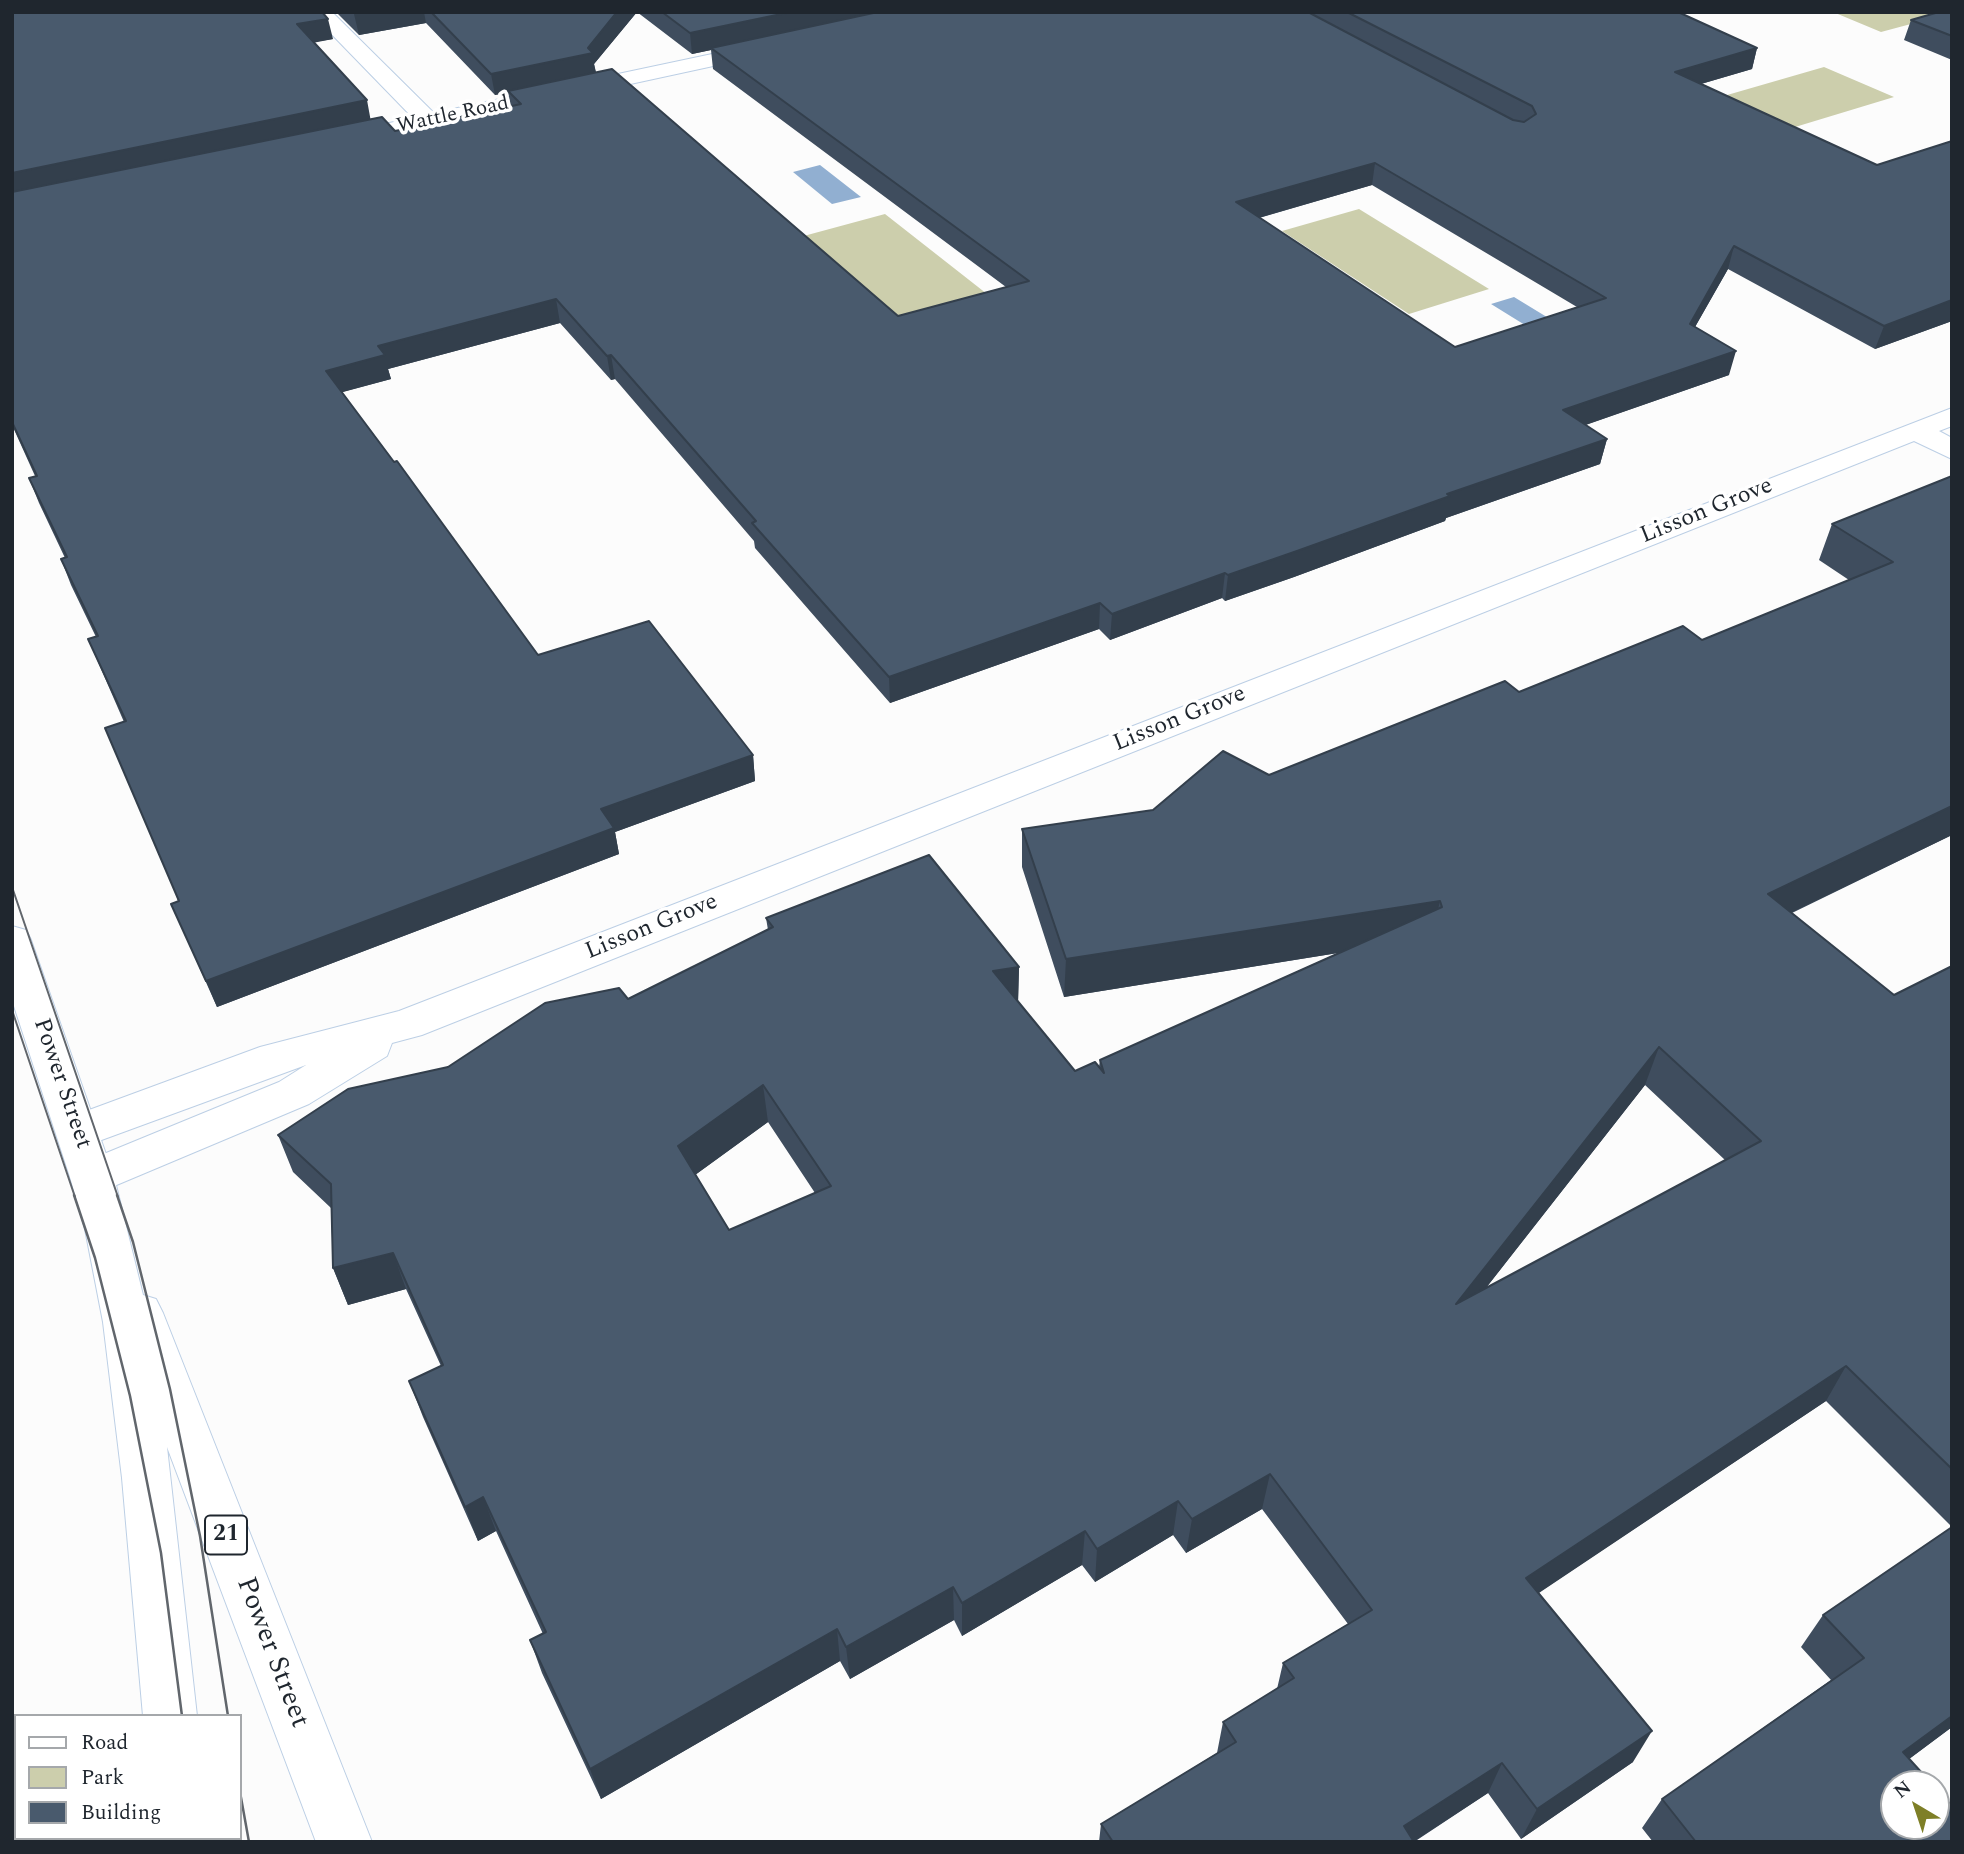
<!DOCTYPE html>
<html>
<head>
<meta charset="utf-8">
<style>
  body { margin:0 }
  #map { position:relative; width:1964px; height:1854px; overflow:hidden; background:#fcfcfc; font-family:Spectral,serif }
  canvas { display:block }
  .frame { position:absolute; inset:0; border:14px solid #1f262e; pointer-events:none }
  .legend { position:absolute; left:14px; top:1714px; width:228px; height:126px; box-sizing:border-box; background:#fff; border:2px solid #a5a8ab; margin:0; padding:9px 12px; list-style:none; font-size:21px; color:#1f262e }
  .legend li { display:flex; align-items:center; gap:14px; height:35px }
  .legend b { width:35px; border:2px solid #a5a8ab }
  .north { position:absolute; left:1880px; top:1770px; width:70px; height:70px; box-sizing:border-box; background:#fff; border:2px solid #a5a8ab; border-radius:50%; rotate:321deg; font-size:19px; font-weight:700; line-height:28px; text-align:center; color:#1f262e }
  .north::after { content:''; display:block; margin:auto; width:24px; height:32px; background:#7e7f27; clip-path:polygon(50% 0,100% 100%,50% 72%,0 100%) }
</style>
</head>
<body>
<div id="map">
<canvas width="1964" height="1854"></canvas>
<div class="frame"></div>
<ul class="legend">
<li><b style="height:9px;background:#fff"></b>Road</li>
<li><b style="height:19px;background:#ccceac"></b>Park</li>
<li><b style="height:19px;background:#495a6d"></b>Building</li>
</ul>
<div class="north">N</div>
</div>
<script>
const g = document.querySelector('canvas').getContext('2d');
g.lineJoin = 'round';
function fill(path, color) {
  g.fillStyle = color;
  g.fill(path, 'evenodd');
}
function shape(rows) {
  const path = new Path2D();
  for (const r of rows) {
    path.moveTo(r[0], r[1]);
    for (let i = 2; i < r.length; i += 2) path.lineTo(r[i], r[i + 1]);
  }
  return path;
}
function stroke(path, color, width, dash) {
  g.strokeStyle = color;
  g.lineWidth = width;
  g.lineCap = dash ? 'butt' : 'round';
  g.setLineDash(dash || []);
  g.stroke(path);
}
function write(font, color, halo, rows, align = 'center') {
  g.font = font + ' Spectral,serif';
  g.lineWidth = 7;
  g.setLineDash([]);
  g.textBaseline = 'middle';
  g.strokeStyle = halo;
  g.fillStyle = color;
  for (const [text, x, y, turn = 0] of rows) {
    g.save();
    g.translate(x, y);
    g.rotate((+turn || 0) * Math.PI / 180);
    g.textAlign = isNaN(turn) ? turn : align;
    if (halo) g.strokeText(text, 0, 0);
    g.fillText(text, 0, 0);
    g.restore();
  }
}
const green = shape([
  [1833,12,1925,12,1937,17,1881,32],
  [1824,67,1894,97,1772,134,1703,102],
  [1359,209,1489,289,1409,314,1282,231],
  [885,214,987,294,898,320,800,237]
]);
const water = shape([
  [820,165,861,197,832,204,793,172],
  [1514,297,1555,322,1533,330,1491,304]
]);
const minor = shape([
  [310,12,332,12,434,113,764,43,774,49,764,55,340,147,329,140,332,135,413,118,310,12],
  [1952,408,1952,426,1939,431,1952,438,1952,459,1914,441,422,1035,392,1043,387,1056,309,1104,107,1189,92,1194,77,1189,70,1177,77,1165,279,1082,306,1065,77,1149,62,1144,56,1132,62,1120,260,1047,399,1011,1952,408]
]);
const major = shape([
  [12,926,26,930,31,940,114,1177,143,1295,156,1299,163,1313,372,1842,316,1842,167,1447,197,1716,143,1716,122,1478,103,1322,85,1229,70,1177,12,1000,12,926],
  [154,1838,210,1838,210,1842,154,1842,154,1838]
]);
const tramFar1 = shape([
  [12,887,118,1197],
  [12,1010,75,1197]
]);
const tram = shape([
  [74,1195,95,1258,130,1396,161,1553,182,1716],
  [117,1195,133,1242,170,1389,200,1536,228,1716],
  [240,1792,249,1842],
  [198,1838,199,1842]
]);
const wall = shape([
  [12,12,333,39,314,42,371,120,395,131,511,106,508,92,495,95,426,23,359,35,336,12,637,12,594,64,596,72,898,316,1006,287,713,69,711,50,692,54,637,12,1678,12,1757,48,1752,69,1701,84,1877,165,1952,141,1952,321,1875,349,1728,269,1695,327,1729,375,1585,425,1607,439,1600,464,1446,518,1445,521,1294,577,1225,601,1222,598,1110,640,1099,629,890,703,755,548,754,541,615,379,611,380,560,323,388,369,391,379,342,392,538,655,753,755,755,781,615,832,619,854,217,1007,171,904,178,901,124,722,88,639,96,637,71,585,61,559,65,558,39,503,29,478,35,476,12,425],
  [1372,185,1577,307,1455,347,1259,218],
  [1952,12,1952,60,1904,40,1911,20],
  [1952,476,1952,835,1792,913,1894,995,1952,966,1952,1727,1909,1759,1952,1842,1653,1842,1642,1828,1662,1799,1831,1680,1801,1647,1823,1615,1952,1527,1826,1401,1538,1593,1633,1762,1521,1839,1488,1793,1414,1842,1099,1842,1101,1824,1217,1753,1223,1722,1277,1689,1283,1663,1348,1624,1262,1509,1186,1553,1173,1535,1095,1582,1082,1565,962,1636,954,1620,850,1679,840,1661,601,1799,542,1673,530,1640,543,1634,496,1531,478,1541,423,1417,409,1381,441,1366,406,1289,348,1305,333,1268,331,1208,293,1172,278,1135,448,1067,628,999,768,930,766,918,1019,967,1018,1001,1075,1071,1099,1067,1100,1060,1338,953,1064,997,1022,867,1022,829,1153,810,1269,775,1519,692,1702,640,1849,580,1819,560,1832,524],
  [1645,1085,1725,1160,1486,1288],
  [768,1122,815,1193,729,1230,695,1175]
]);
const shadedWall = shape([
  [364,12,424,12,426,23,359,35,354,14],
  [617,12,637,12,594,64,596,74,495,95,491,74,588,48],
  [791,12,890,12,711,48,711,50,692,54,690,33],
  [328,19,333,39,302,45,297,24],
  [1757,48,1752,69,1670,93,1675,72],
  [367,100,371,122,12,197,12,173],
  [1375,163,1372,185,1234,225,1236,202],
  [1734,246,1728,269,1683,348,1690,324],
  [556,299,560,323,388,369,391,379,332,395,326,371,378,346],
  [1952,300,1952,321,1875,349,1884,326],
  [1736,351,1729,375,1557,435,1563,410],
  [611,355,615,379,611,380,607,356],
  [1607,439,1600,464,1446,518,1445,521,1294,577,1225,601,1228,575,1447,494],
  [1225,573,1222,598,1110,640,1112,614],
  [1100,603,1099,629,890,703,889,677],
  [753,755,755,781,615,832,619,854,217,1007,206,981,601,809],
  [1952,806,1952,835,1753,931,1768,894],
  [1440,901,1431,938,1064,997,1066,959],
  [1019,967,1018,1004,993,971],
  [1659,1047,1645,1085,1445,1340,1456,1304],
  [763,1085,768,1122,684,1183,678,1146],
  [393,1253,406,1289,348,1305,333,1268],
  [1846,1366,1826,1401,1512,1611,1526,1578],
  [1270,1474,1262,1509,1186,1553,1192,1519],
  [483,1497,496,1531,478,1541,465,1507],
  [1178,1501,1173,1535,1095,1582,1097,1549],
  [1085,1531,1082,1565,962,1636,962,1603],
  [953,1587,954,1620,850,1679,846,1647],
  [837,1629,840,1661,601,1799,590,1769],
  [1952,1716,1952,1727,1877,1783,1903,1752],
  [1652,1731,1633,1762,1521,1839,1537,1809],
  [1502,1763,1488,1793,1413,1842,1404,1826]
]);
const building = shape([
  [12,12,322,12,328,19,297,24,367,100,12,173,12,12],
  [431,12,617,12,588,48,593,53,491,74,431,12],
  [662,12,791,12,690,33,662,12],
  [878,12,1308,12,1513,120,1524,122,1536,114,1532,106,1347,12,1678,12,1757,48,1675,72,1877,165,1952,141,1952,300,1884,326,1734,246,1690,324,1736,351,1563,410,1607,439,1447,494,1450,496,1297,551,1228,575,1225,573,1112,614,1100,603,889,677,752,523,756,521,611,355,607,356,556,299,378,346,385,355,326,371,394,462,397,461,538,655,649,621,753,755,601,809,614,828,206,981,171,904,179,901,105,728,126,721,88,639,98,636,61,559,67,557,29,478,37,476,12,422,12,192,382,117,395,131,521,104,508,91,612,69,898,316,1029,281,711,48,878,12],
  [1375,163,1606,298,1455,347,1236,202,1375,163],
  [1939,12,1952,12,1952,36,1911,20,1939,12],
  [1952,476,1952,806,1768,894,1894,995,1952,966,1952,1469,1846,1366,1526,1578,1652,1731,1537,1809,1502,1763,1404,1826,1414,1842,1113,1842,1101,1824,1236,1742,1223,1722,1294,1678,1283,1663,1372,1610,1270,1474,1192,1519,1178,1501,1097,1549,1085,1531,962,1603,953,1587,846,1647,837,1629,590,1769,530,1640,546,1632,483,1497,465,1507,409,1381,443,1365,393,1253,333,1268,331,1184,278,1135,348,1089,448,1067,545,1003,619,988,628,999,773,927,766,918,929,855,1019,967,993,971,1075,1071,1095,1062,1104,1073,1100,1060,1442,907,1440,901,1066,959,1022,829,1153,810,1223,751,1269,775,1505,681,1519,692,1683,626,1702,640,1893,562,1832,524,1952,476],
  [1659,1047,1761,1141,1456,1304,1659,1047],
  [763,1085,831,1186,729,1230,678,1146,763,1085],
  [1952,1527,1952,1716,1903,1752,1932,1784,1894,1784,1894,1826,1936,1826,1936,1789,1952,1806,1952,1842,1696,1842,1662,1799,1864,1658,1823,1615,1952,1527]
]);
const farStreetnames = [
  ["Wattle Road",453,116,-12]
];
const shields = [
  [226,1535,42]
];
const shieldNames = [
  ["21",226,1535]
];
const streetNames = [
  ["Lisson Grove",1707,512,-22],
  ["Lisson Grove",1180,720,-22],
  ["Lisson Grove",652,928,-22],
  ["Power Street",61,1084,71]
];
const nearStreetnames = [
  ["Power Street",271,1653,69]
];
fill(green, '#ccceac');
fill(water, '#91afd1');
stroke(minor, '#bccfe5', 2);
stroke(major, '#bccfe5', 2);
fill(minor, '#fff');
fill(major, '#fff');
stroke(tramFar1, '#61666c', 2);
stroke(tram, '#61666c', 2.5);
fill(wall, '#3f4d5e');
fill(shadedWall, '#333f4c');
fill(building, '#495a6d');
stroke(building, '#333f4c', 2);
write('21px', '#1f262e', '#fff', farStreetnames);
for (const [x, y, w] of shields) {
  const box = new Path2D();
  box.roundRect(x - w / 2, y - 19.5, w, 39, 5);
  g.fillStyle = '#fff';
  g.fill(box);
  stroke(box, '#1f262e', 2);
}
write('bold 23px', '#1f262e', null, shieldNames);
write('24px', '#1f262e', '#fff', streetNames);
write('28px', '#1f262e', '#fff', nearStreetnames);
</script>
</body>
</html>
